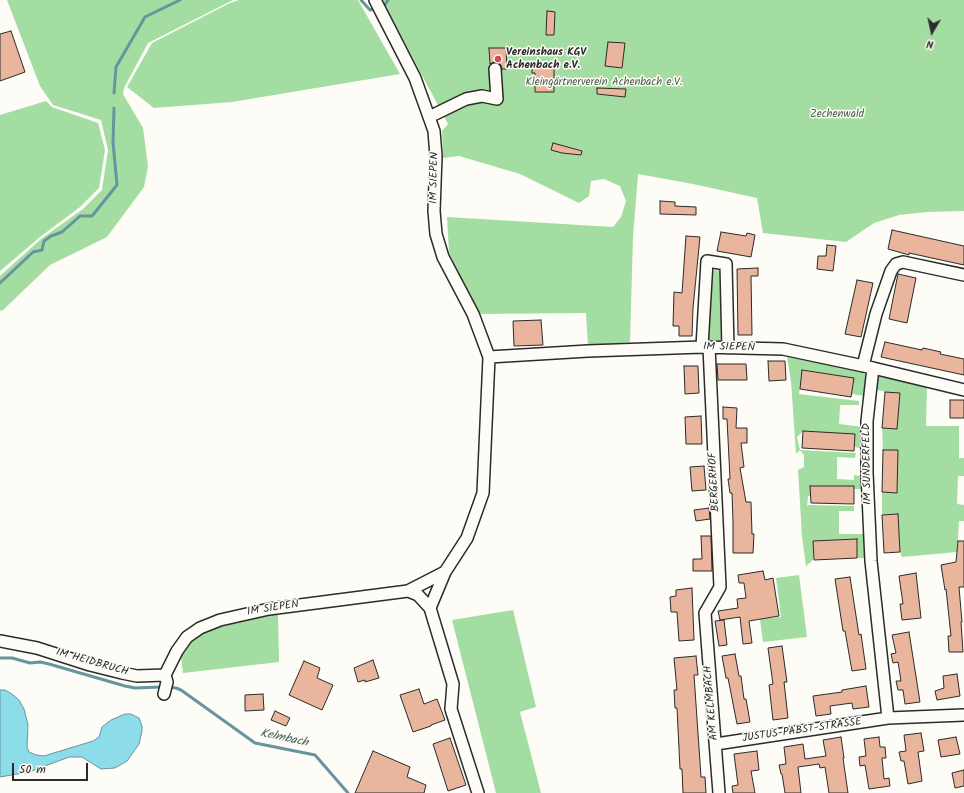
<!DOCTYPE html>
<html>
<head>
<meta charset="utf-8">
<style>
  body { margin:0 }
  #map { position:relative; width:964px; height:793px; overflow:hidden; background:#fdfcf7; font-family:Kalam,sans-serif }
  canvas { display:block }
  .north { position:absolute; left:912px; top:12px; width:40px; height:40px; -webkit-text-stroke:3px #fdfcf7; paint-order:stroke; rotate:189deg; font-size:11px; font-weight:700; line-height:16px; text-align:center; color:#2b2b2b }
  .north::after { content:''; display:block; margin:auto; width:14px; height:18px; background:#2b2b2b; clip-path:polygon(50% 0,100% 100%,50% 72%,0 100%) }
  .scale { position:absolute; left:12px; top:763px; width:76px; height:18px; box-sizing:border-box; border:2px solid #2b2b2b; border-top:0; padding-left:5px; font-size:12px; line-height:14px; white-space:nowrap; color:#2b2b2b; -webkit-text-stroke:3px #fdfcf7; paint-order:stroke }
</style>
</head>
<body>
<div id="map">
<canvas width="964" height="793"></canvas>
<div class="north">N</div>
<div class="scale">50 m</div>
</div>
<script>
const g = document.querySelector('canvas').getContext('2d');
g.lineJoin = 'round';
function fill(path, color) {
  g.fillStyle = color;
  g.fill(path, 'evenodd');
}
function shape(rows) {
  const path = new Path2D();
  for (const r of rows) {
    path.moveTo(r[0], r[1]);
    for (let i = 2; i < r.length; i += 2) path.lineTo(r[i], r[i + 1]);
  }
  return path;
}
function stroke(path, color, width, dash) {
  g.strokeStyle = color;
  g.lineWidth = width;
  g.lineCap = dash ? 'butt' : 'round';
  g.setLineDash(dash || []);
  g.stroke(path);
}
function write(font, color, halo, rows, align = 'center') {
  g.font = font + ' Kalam,sans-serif';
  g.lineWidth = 3;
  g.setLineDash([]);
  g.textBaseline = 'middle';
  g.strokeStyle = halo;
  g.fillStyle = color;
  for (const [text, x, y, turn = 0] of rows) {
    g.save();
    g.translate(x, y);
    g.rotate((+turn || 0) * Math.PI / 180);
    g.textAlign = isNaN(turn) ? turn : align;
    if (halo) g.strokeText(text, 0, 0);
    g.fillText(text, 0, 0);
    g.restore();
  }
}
const green = shape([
  [7,0,233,0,148,43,124,88,123,94,143,128,148,166,144,187,107,237,50,265,3,310,0,311,0,276,41,239,83,209,102,190,108,150,101,120,53,105,40,86],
  [239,0,358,0,400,74,232,102,154,108,127,87,152,43,230,3],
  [382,0,964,0,964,211,927,212,899,215,874,223,846,242,763,233,757,198,693,184,638,174,633,237,630,342,588,347,586,313,478,314,449,252,447,217,613,227,621,217,626,201,620,186,604,179,591,181,589,196,579,203,520,174,459,156,443,158,442,131,448,124],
  [46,101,52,107,98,123,105,150,99,188,80,207,40,237,0,271,0,115],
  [715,270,720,271,722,275,723,340,718,342,709,341,707,336,711,274],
  [787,357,861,372,865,374,865,396,851,394,853,378,803,370,799,394,859,401,859,405,840,405,839,424,864,427,862,449,803,431,797,437,800,450,856,453,855,458,837,457,837,479,854,480,854,475,861,476,862,489,854,489,854,486,811,486,811,496,808,496,807,507,808,505,854,506,854,511,839,511,839,534,865,534,866,558,857,558,856,539,813,541,813,560,806,566,802,536,798,470,804,467,804,455,800,450,796,454,791,381],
  [878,376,927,387,926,426,959,426,959,458,964,458,964,476,958,476,957,504,964,505,964,521,959,521,957,552,902,557,900,552,898,514,882,515,882,492,897,493,898,450,883,450,882,428,897,429,900,394,877,390],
  [799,575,807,637,763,642,760,619,781,617,776,578],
  [513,610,536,707,520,712,541,793,496,793,452,620],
  [278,613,279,662,183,673,181,656,190,640,216,625]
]);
const water = shape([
  [0,690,5,690,12,694,19,700,24,709,28,725,27,747,29,752,36,755,44,756,93,741,99,737,102,727,111,720,125,714,131,714,139,718,142,726,142,731,139,744,127,761,115,768,101,769,82,757,69,757,29,772,0,777,0,690]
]);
const stream = shape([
  [361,0,370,10,384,6,388,0],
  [114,93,116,67,145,17,180,0],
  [0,283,33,252,42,250,44,241,51,236,62,232,80,216,92,216,117,185,113,142,114,108],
  [0,658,12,658,30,663,40,662,49,664,125,686,135,688,161,687],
  [169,687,176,688,181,690,255,743,315,755,348,793]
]);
const building = shape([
  [547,11,555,12,554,35,546,35,547,11],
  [11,31,25,72,0,81,0,34,11,31],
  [608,42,625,43,622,68,605,66,608,42],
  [489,48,506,48,507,69,502,69,501,65,498,63,494,62,490,64,489,48],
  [532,64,554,66,554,92,535,92,535,73,532,73,532,64],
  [597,88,626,89,625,97,597,94,597,88],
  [553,143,582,151,581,155,562,153,551,150,553,143],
  [660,201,675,202,675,206,696,207,696,215,660,214,660,201],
  [892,230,964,246,964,265,909,253,909,255,888,249,892,230],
  [721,232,746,236,747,233,755,235,751,257,717,251,721,232],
  [686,236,700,237,693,308,692,336,679,336,679,326,673,326,674,292,682,293,686,236],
  [827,245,836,246,833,271,817,269,818,256,826,256,827,245],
  [758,268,758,276,751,276,752,335,738,335,737,269,758,268],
  [898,274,916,278,907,323,889,319,898,274],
  [857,280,873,283,861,337,845,334,857,280],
  [541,320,543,345,514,346,513,321,541,320],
  [885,342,922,350,923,348,941,352,940,354,964,359,964,375,881,357,885,342],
  [768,361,785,361,786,380,769,381,768,361],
  [717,364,746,364,747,380,718,380,717,364],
  [684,366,698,366,699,393,685,394,684,366],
  [802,370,854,378,851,397,800,389,802,370],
  [885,392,900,393,897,429,882,428,885,392],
  [950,400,964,400,964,418,950,418,950,400],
  [723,407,737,408,736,428,747,428,747,443,741,443,744,467,740,468,746,502,751,502,752,534,754,534,753,553,733,553,733,522,732,493,730,493,728,479,730,479,727,419,723,419,723,407],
  [701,416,702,444,686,444,685,417,701,416],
  [803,431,855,434,854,451,802,448,803,431],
  [883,450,898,450,897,493,882,492,883,450],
  [704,466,706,490,692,491,690,467,704,466],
  [810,486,854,486,854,504,811,503,810,486],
  [709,508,710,519,696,521,694,510,709,508],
  [898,514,900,552,884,553,882,515,898,514],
  [701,536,711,536,712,571,693,571,693,559,702,559,701,536],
  [857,539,857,558,814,560,813,541,857,539],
  [958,541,964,541,964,587,959,587,962,622,961,622,963,652,949,652,948,636,951,636,946,589,945,590,941,565,956,562,958,541],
  [763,571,765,580,773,578,779,616,749,621,752,643,743,644,740,617,720,620,718,611,738,608,737,599,746,598,744,583,739,583,738,575,763,571],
  [916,573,921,618,902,620,900,604,903,604,899,576,916,573],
  [850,577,859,635,861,634,866,669,852,671,845,631,843,631,835,579,850,577],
  [692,588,694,640,679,641,677,612,671,612,670,597,676,596,676,590,692,588],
  [724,620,727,645,719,646,715,621,724,620],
  [909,632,920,702,905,704,903,690,898,690,896,681,901,681,898,662,893,663,891,654,896,653,892,635,909,632],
  [782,646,787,682,784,682,788,718,773,720,769,685,773,684,768,648,782,646],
  [735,654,739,676,741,676,744,699,746,699,750,722,737,724,728,678,726,678,722,656,735,654],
  [696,656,698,675,694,675,701,777,705,777,706,793,683,793,682,769,680,769,677,708,675,708,674,690,677,690,674,658,696,656],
  [373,660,379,678,365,682,365,680,358,682,354,668,373,660],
  [304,661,320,668,317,678,333,685,322,710,289,695,304,661],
  [957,674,960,696,937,700,935,691,944,688,943,676,957,674],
  [866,686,869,707,853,709,852,703,830,706,831,714,816,716,813,696,842,692,842,690,866,686],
  [419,689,424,704,437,699,445,720,431,725,431,726,413,732,400,695,419,689],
  [263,694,264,710,245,711,245,695,263,694],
  [275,711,290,718,286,726,271,720,275,711],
  [921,733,924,751,918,752,922,781,908,784,904,761,901,761,899,752,906,751,904,735,921,733],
  [841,737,844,758,843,758,848,793,829,793,825,767,820,768,819,764,798,767,801,793,785,793,782,774,781,774,779,765,786,764,784,747,803,744,805,759,826,756,823,740,841,737],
  [879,737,880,747,885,747,886,758,882,758,884,779,889,778,890,786,869,789,865,765,860,766,859,757,866,756,864,739,879,737],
  [956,737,960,754,941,757,938,740,956,737],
  [450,738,466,785,448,791,433,744,450,738],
  [373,751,410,767,407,777,426,785,424,793,355,793,373,751],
  [757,751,759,770,751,771,755,793,733,793,732,786,738,785,734,754,757,751],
  [964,770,964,786,955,788,952,773,964,770]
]);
const minor = shape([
  [375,0,415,78,434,131,436,156,434,211,436,234,443,257,473,314,489,357,483,493,467,538,445,572,430,608],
  [429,117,466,99,482,96,497,99,495,69],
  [702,347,707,261,726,264,728,348],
  [709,347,720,587,705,613,719,793],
  [489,357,588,351,702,347,783,349,873,368,964,390],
  [863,366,876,314,891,271,896,264,903,262,964,275],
  [873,368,867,421,867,473,871,561,888,718],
  [408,591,418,595,430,608,453,684,451,709,478,793],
  [0,641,37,648,90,665,122,673,137,676,165,675],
  [165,675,177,651,187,637,200,628,220,620,269,609,408,591,445,572],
  [164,694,167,682,165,675],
  [716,744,888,718,964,715]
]);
const markers = [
  [498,59,4,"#d1495b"]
];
const poiNames = [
  ["Vereinshaus KGV",506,53],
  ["Achenbach e.V.",506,66]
];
const parkNames = [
  ["Kleingärtnerverein Achenbach e.V.",604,83],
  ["Zechenwald",837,115]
];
const streetNames = [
  ["IM SIEPEN",435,178,-89],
  ["IM SIEPEN",729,348,1],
  ["IM SUNDERFELD",868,464,-91],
  ["BERGERHOF",715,482,-93],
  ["IM SIEPEN",273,609,-9],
  ["IM HEIDBRUCH",92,663,16],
  ["AM KELMBACH",712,703,-95],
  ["JUSTUS-PABST-STRASSE",802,731,-8]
];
const waterNames = [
  ["Kelmbach",284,739,12]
];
fill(green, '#a4dda2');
fill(water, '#8ddcea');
stroke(water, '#66959e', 1);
stroke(stream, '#66959e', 3);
fill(building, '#e9b59c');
stroke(building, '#2b2b2b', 1);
stroke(minor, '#2b2b2b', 14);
stroke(minor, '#fdfcf7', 11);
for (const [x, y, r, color] of markers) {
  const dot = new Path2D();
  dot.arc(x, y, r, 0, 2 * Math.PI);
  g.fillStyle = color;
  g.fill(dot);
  stroke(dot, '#fdfcf7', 1.5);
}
write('bold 11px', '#2b2b2b', '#fdfcf7', poiNames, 'left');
write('11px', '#4f604f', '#fdfcf7', parkNames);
write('11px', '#2b2b2b', '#fdfcf7', streetNames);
write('italic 12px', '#486064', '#fdfcf7', waterNames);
</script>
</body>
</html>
